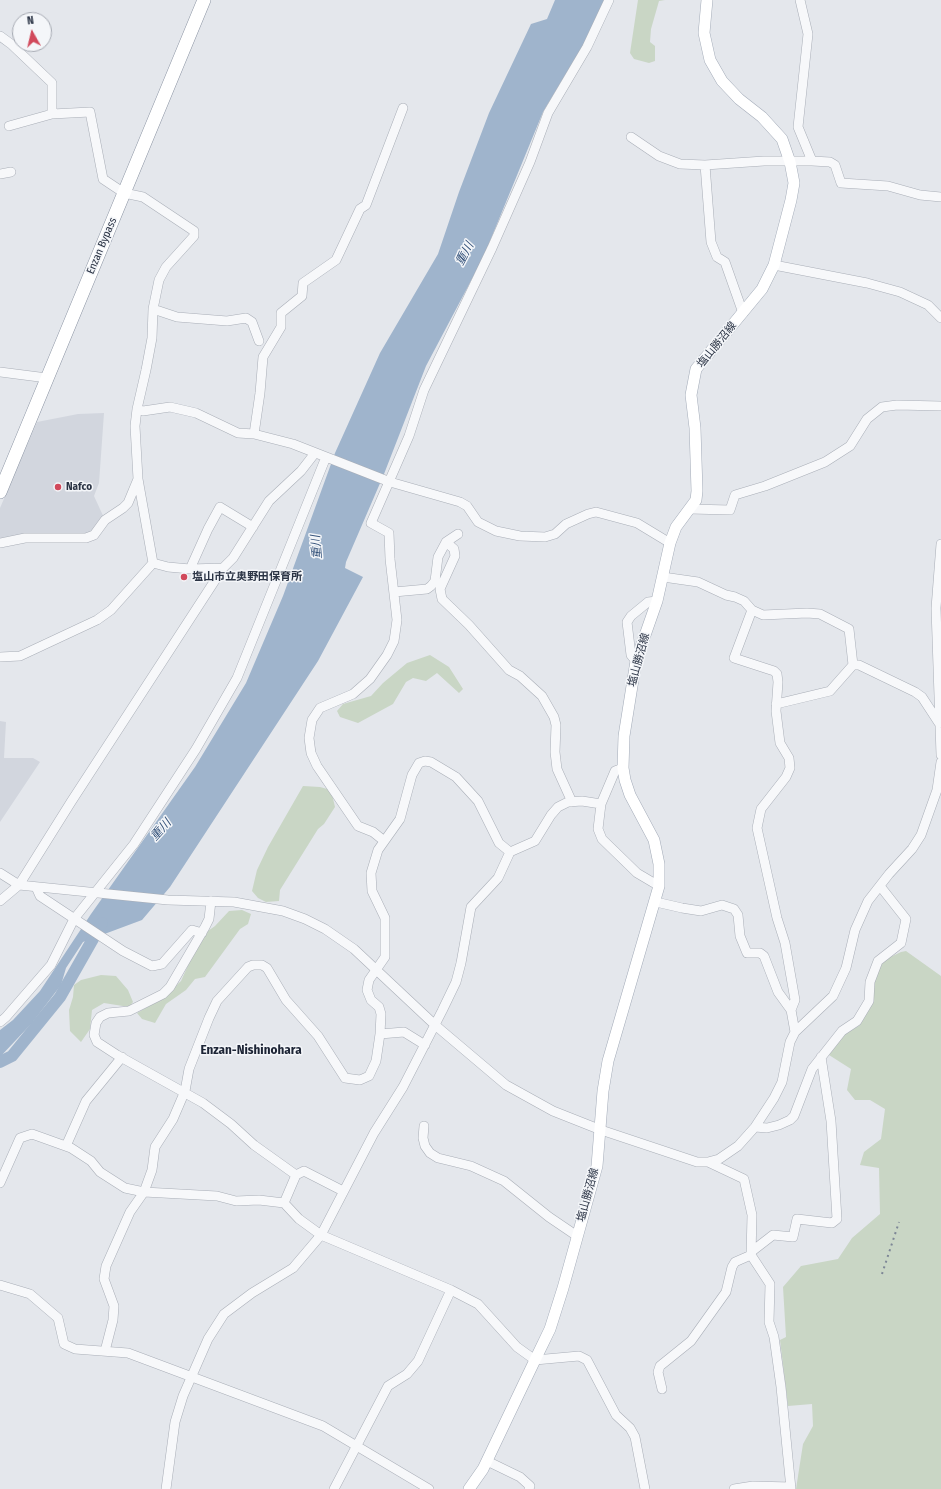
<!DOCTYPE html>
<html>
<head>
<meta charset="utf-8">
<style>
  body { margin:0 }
  #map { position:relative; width:941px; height:1489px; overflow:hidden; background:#e4e7ec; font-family:"Fira Sans Condensed",sans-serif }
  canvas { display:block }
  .north { position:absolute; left:12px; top:12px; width:40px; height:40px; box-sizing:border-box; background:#f4f6f9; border:1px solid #a4a8b1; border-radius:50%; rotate:352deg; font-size:11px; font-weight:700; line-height:16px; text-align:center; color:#2b3445 }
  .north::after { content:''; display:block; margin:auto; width:14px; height:18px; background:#d1495b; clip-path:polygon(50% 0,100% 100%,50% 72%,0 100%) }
</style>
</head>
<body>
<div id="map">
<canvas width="941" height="1489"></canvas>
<div class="north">N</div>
</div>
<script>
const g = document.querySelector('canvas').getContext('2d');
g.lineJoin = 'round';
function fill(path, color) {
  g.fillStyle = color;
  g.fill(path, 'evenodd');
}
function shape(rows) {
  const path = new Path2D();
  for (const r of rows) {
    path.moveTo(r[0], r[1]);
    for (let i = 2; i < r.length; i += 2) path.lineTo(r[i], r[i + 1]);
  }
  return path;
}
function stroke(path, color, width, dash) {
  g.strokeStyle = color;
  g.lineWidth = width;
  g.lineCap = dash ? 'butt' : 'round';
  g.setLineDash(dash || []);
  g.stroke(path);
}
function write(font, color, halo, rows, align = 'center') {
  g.font = font + ' "Fira Sans Condensed","Noto Sans JP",sans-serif';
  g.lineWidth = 3;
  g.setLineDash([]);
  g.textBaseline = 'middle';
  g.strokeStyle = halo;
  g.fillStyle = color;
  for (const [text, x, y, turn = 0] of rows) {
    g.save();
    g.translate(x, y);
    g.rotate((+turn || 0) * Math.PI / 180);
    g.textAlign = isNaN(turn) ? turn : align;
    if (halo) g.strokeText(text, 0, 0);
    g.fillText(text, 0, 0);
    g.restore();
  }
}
const built = shape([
  [104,413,99,483,94,496,105,520,94,535,0,540,0,508,37,422,78,414],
  [0,721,6,722,4,758,33,758,40,762,0,822]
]);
const green = shape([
  [638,0,665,0,659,1,651,29,650,42,655,46,655,61,649,63,634,59,630,53],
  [430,655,449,667,463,689,459,693,437,673,426,681,413,678,406,682,393,704,358,723,340,717,337,711,343,704,371,696,383,683,407,663],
  [303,786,320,787,331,790,335,807,324,824,318,829,280,890,279,901,266,902,258,898,252,891,257,870,268,847],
  [242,910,251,914,248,924,240,929,205,977,195,979,186,990,166,1004,155,1023,142,1019,137,1013,163,998,181,981,190,961,208,931,215,926,229,911],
  [906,951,941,976,941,1489,796,1489,803,1444,813,1426,812,1404,788,1406,780,1340,786,1337,783,1287,801,1266,838,1259,852,1238,880,1214,879,1168,860,1165,864,1152,881,1139,885,1109,870,1100,855,1100,847,1090,851,1069,829,1055,842,1036,860,1025,873,998,872,982,884,960,901,952],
  [101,975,116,976,128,990,133,1002,129,1007,104,1003,92,1010,90,1029,81,1042,70,1031,69,1010,73,997,74,985,81,980]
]);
const water = shape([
  [555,0,607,0,600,17,543,112,483,258,426,366,384,474,346,562,345,568,363,577,318,661,170,887,142,920,83,942,66,968,61,985,32,1023,0,1057,0,1030,13,1020,40,991,91,914,195,767,246,683,283,596,335,453,380,353,438,254,459,192,489,113,531,24,547,19]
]);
const river = shape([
  [0,1062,12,1056,60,997,102,923]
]);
const minor = shape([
  [0,36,11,44,52,83,52,114],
  [9,126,52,114,90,112,103,179,124,193,143,197,194,231,194,236,166,267,159,280,153,309,152,338,146,370,137,409,135,426,138,479,153,563],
  [631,137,659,156,680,164,705,165,764,161,812,161,798,127,808,34,800,0],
  [812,161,830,162,835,165,841,183,888,186,920,195,941,197],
  [705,165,711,242,717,257,725,262,743,313],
  [0,174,11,172],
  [774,265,867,283,900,292,928,305,941,318],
  [153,309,177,317,227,321,246,318,252,322,259,341],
  [0,372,47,378],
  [137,409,143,411,170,407,196,413,238,433,254,434,293,444,390,482,460,502,467,506,478,522,496,531,520,536,545,537,555,534,566,524,588,514,596,512,637,523,670,543],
  [254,434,260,393,263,357,281,327,281,313,302,296,303,283,336,260,360,209,366,205,403,108],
  [690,509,730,510,735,495,765,486,825,462,850,446,867,419,882,407,897,405,941,406],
  [446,542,454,549,455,556,440,589,442,599,469,625,509,670,520,676,542,696,554,717,556,725,555,752,557,769,572,802],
  [0,543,25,538,86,538,94,535,105,520,123,508,128,503,138,479],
  [941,544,936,608,941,755],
  [153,563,168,567,190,569,223,568],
  [190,569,208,529,220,507,253,527],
  [663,577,698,582,726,595,735,597,744,601,752,610,763,615,807,613,820,614,849,629,853,665],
  [394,592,427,589,431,586,435,581,438,557,446,542,458,534],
  [752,610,734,658,774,671,777,674,778,682,776,711,780,743,789,758,790,768,786,777,761,809,757,828,777,918,785,943,795,1000,791,1010],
  [0,657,20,656,97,620,111,610,153,563],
  [636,661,631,655,627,622,631,616,648,602,657,601],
  [776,704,830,691,853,665,859,665,915,692,922,697,939,723],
  [623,768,615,771,601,804,598,829,602,839,637,873,659,886],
  [383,840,373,832,358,826,317,766,311,753,309,738,312,720,320,708,353,694,370,679,387,655,394,641,397,620,390,559,389,533,371,523,409,436,424,390,492,248,530,162,548,113,587,47,609,0],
  [0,873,19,885,168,900,234,902,283,911,305,919,325,929,354,949,435,1025,506,1085,553,1111,601,1130,697,1162,708,1162,719,1159,738,1146,755,1127,774,1098,782,1082,790,1042,795,1032,833,996,846,968,855,930,868,901,889,874,912,849,921,835,937,790,941,762],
  [36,887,40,896,123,951,152,966,162,964,192,930,202,933],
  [0,901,19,885,71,802,223,568,233,558,269,501,301,471,315,453],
  [211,901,209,919,205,927,170,987,163,994,129,1011,108,1013,100,1017,96,1023,94,1035,97,1042,117,1055,203,1103,231,1124,254,1145,296,1175],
  [656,902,682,908,701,911,722,905,734,909,738,915,740,936,747,953,760,953,764,956,778,992,791,1010,795,1032],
  [0,1022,6,1017,51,965,74,919,134,844,196,749,237,678,326,457],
  [380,1034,381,1014,379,1007,371,1000,367,990,369,980,385,957,385,918,372,891,371,873,378,850,400,819,412,775,419,763,425,761,431,762,456,777,478,801,499,843,510,852],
  [424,1126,423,1138,425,1146,430,1153,438,1158,471,1166,504,1181,549,1217,577,1236],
  [755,1127,767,1128,779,1125,790,1120,794,1116,812,1069,842,1031,857,1021,869,1001,870,982,878,961,901,943,906,919,880,886],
  [66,1146,86,1101,122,1057],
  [708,1162,744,1179,752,1215,751,1255,770,1284,769,1322,774,1337,781,1387,791,1489],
  [0,1183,20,1138,32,1134,71,1148,91,1161,100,1172,125,1188,144,1192,217,1196,236,1201,259,1200,284,1203,299,1219,321,1235,451,1290,478,1304,517,1347,535,1360,579,1356,587,1360,616,1415,630,1428,635,1437,645,1489],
  [284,1203,296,1175,304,1171,343,1191],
  [751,1252,773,1235,793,1237,797,1219,832,1223,837,1219,831,1121,821,1057],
  [0,1285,30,1294,58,1318,64,1344,75,1349,128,1353,323,1426,429,1489],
  [105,1351,113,1320,114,1306,104,1279,106,1266,130,1212,144,1192,152,1170,155,1147,173,1119,185,1091,189,1069,209,1018,217,1001,248,967,253,965,262,965,267,968,286,1000,318,1036,345,1078,360,1080,369,1076,376,1061,380,1034,404,1032,425,1045],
  [662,1389,658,1372,660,1366,691,1341,726,1292,732,1267,735,1262,751,1255],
  [487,1461,520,1477,530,1486,529,1489],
  [166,1489,175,1422,183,1396,208,1339,224,1314,252,1293,293,1268,321,1235,374,1133,403,1087,442,1011,456,982,461,963,471,907,498,878,510,852,535,841,551,815,558,807,568,802,582,801,601,804],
  [334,1489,388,1386,407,1374,418,1361,451,1290],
  [734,1489,753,1486,791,1487]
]);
const major = shape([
  [469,1489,483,1469,535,1360,550,1329,563,1288,597,1166,603,1091,608,1061,659,886,659,864,654,840,630,795,625,780,623,768,624,736,636,661,657,601,670,543,676,527,696,500,697,491,695,428,691,395,696,369,762,289,774,265,791,200,794,183,790,162,782,139,762,117,739,99,722,81,710,60,704,33,707,0]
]);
const highway = shape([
  [0,492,204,0]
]);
const rail = shape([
  [882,1274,899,1222]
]);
const markers = [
  [58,487,4,"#d1495b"],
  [184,577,4,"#d1495b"]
];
const streetNames = [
  ["Enzan Bypass",102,246,-67],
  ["塩山勝沼線",717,345,-51],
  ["塩山勝沼線",639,660,-75],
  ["塩山勝沼線",588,1195,-75]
];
const poiNames = [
  ["Nafco",66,487],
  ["塩山市立奥野田保育所",192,577]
];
const waterNames = [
  ["重川",465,254,-62],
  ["重川",317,547,-95],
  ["重川",161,830,-48]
];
const quarterNames = [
  ["Enzan-Nishinohara",251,1050]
];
fill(built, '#d2d6de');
fill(green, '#c9d6c5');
fill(water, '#9fb4cc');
stroke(river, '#9fb4cc', 12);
stroke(minor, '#a9aeb7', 10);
stroke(major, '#a3abb8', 12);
stroke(highway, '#8b94a3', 14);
stroke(minor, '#f7f8fa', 9);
stroke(major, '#fff', 11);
stroke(highway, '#fff', 13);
stroke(rail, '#7d8696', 2, [2, 4]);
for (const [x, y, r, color] of markers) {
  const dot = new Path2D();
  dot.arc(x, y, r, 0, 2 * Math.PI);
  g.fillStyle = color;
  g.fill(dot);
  stroke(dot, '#f4f6f9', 1.5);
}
write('11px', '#2b3445', '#f4f6f9', streetNames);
write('bold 11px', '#2b3445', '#f4f6f9', poiNames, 'left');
write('italic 12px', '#34527a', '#f4f6f9', waterNames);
write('bold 13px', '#1d2536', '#f4f6f9', quarterNames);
</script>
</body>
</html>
